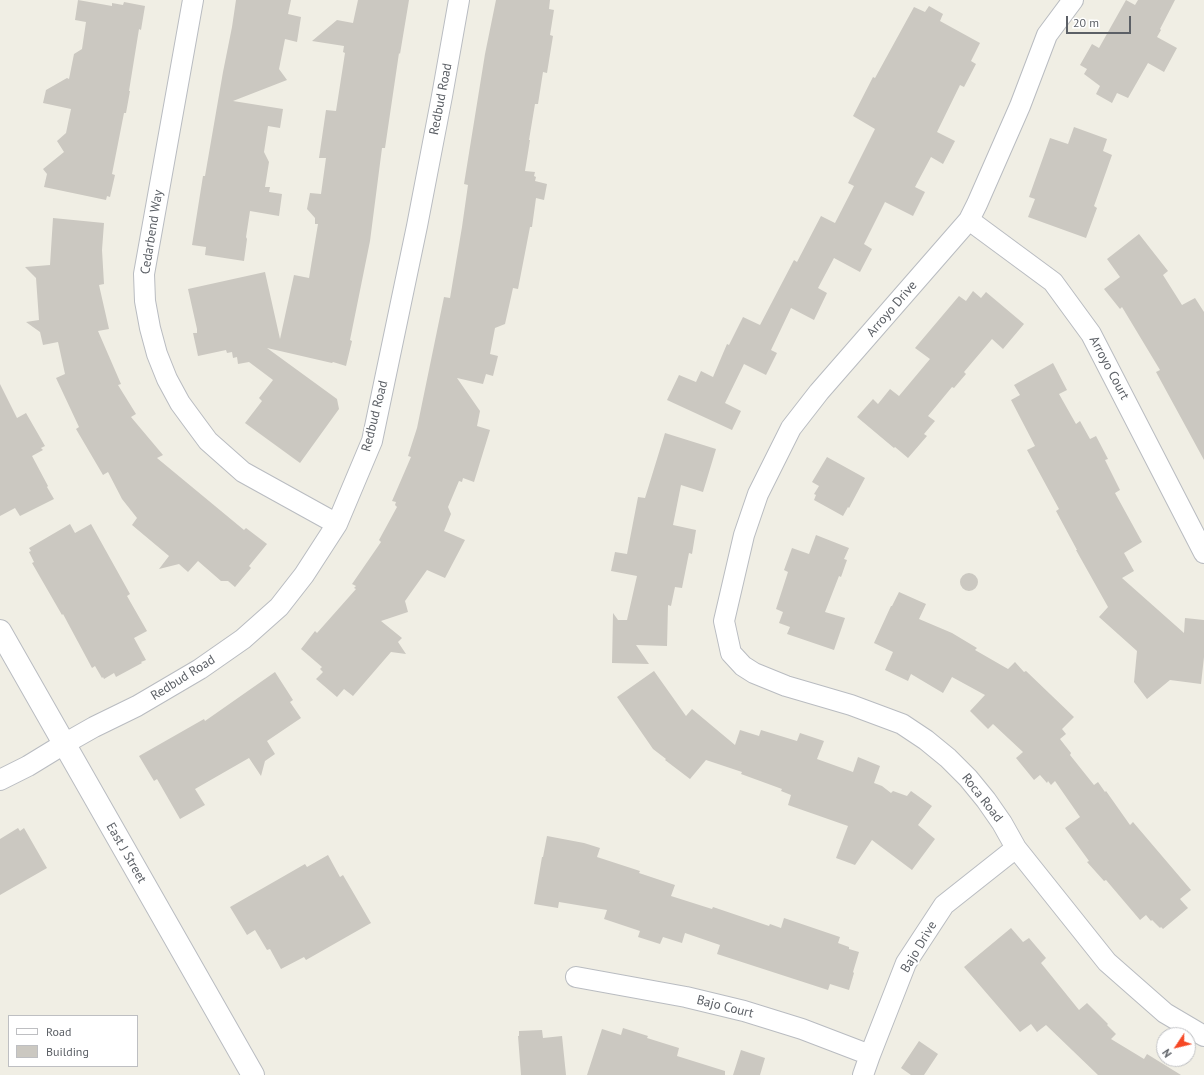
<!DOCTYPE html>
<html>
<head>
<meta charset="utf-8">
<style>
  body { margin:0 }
  #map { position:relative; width:1204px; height:1075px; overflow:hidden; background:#f0eee4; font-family:"PT Sans",sans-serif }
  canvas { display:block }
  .legend { position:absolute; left:8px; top:1015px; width:130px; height:52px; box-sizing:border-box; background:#fff; border:1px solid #bebfc2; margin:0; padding:5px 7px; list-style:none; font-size:12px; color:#5c6066 }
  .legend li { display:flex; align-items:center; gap:8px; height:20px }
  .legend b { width:20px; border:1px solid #bebfc2 }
  .north { position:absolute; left:1156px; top:1027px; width:40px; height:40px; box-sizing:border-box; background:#fff; border:1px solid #bebfc2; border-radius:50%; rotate:235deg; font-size:11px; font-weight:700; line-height:16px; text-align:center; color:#5c6066 }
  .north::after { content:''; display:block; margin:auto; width:14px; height:18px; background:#f64825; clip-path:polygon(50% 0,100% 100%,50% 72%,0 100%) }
  .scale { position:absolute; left:1066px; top:16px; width:65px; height:18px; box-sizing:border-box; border:2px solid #5c6066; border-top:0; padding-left:5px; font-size:12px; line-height:14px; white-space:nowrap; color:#5c6066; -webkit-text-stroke:3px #fff; paint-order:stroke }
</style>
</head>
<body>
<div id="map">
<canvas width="1204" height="1075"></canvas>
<ul class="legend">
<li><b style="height:5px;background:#fff"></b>Road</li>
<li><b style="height:11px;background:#cbc8c1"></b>Building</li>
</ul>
<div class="north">N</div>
<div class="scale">20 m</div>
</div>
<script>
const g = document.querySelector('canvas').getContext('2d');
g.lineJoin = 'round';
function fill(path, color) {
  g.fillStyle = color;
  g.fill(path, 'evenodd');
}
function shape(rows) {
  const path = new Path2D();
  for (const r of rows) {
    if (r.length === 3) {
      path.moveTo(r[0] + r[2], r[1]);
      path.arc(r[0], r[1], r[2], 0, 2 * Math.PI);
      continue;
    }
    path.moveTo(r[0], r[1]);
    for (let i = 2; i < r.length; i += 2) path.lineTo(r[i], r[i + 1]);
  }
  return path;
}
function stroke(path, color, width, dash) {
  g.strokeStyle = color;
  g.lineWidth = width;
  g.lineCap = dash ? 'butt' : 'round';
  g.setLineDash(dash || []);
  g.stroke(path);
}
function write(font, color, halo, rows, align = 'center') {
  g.font = font + ' "PT Sans",sans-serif';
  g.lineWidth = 4;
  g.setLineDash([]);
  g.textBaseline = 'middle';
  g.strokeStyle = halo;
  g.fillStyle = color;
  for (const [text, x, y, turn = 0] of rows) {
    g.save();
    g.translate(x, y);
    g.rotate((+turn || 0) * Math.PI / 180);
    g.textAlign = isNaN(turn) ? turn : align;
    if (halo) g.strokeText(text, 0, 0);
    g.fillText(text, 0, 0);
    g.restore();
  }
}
const building = shape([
  [78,0,112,6,112,3,123,5,124,2,145,6,141,30,139,29,129,91,130,91,126,113,124,113,112,174,115,175,110,197,107,196,106,200,44,187,47,174,43,169,64,152,57,141,66,133,71,109,43,103,46,90,67,78,69,79,74,54,82,49,86,22,75,20],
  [236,0,291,0,288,14,301,17,297,42,285,39,279,69,287,80,233,101,283,109,280,128,268,126,264,152,269,162,265,187,270,187,269,192,282,194,279,216,250,211,246,237,247,239,244,261,205,255,206,247,192,245,203,176,205,176,223,72,232,27],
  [358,0,409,0,400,54,399,53,385,148,382,148,370,241,350,340,352,341,346,366,333,362,332,363,267,348,337,399,339,409,300,463,245,423,262,401,259,398,273,380,249,362,238,364,237,357,233,358,232,352,227,353,226,350,198,356,193,333,197,333,197,329,188,289,265,272,280,339,294,275,309,278,318,224,315,224,315,218,307,209,310,193,321,194,326,158,319,158,326,110,336,111,345,53,343,52,344,46,312,41,337,20,353,23],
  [496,0,550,0,549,9,554,10,550,35,553,36,547,73,543,72,538,104,535,104,529,140,530,140,525,171,535,172,534,176,536,177,535,181,547,184,544,200,536,198,532,227,530,227,518,289,513,288,505,324,495,328,490,354,498,356,493,376,486,374,483,384,457,378,480,411,477,426,490,430,474,482,463,478,462,482,459,481,448,507,451,514,444,531,465,540,445,578,427,570,405,601,408,612,381,621,402,638,398,642,406,654,391,652,353,696,344,689,337,697,316,679,323,672,320,669,322,667,301,649,315,631,317,633,356,589,354,588,356,586,352,584,381,542,379,540,397,507,395,505,396,502,392,501,411,457,408,456,417,428,444,297,450,298,462,227,468,185,464,184,485,54],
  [1126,0,1135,5,1138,0,1175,0,1160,29,1161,30,1157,37,1177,48,1164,72,1148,63,1128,98,1117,93,1112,103,1096,94,1100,86,1084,74,1087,69,1080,65,1092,44,1099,48],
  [929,6,943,14,940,21,980,43,971,61,976,64,964,87,960,85,937,132,955,141,943,164,931,157,915,187,925,192,913,216,885,202,864,244,872,249,860,272,834,258,818,288,827,293,814,320,791,308,771,350,777,353,766,375,744,364,725,403,741,411,732,430,667,400,679,375,696,382,701,371,713,377,727,344,729,345,743,317,760,325,794,260,797,262,821,216,835,223,854,186,848,183,875,129,853,116,873,77,875,78,914,7,925,12],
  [1074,127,1107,139,1103,151,1112,155,1094,206,1097,208,1086,238,1028,217,1035,199,1029,197,1050,138,1068,144],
  [53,218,104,223,102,250,104,284,99,285,109,329,98,331,121,384,118,385,136,414,131,417,163,455,157,458,244,530,246,528,267,544,249,566,251,568,235,587,228,581,221,581,198,561,188,572,179,564,159,569,169,556,132,525,137,518,122,499,108,472,103,475,76,429,79,427,56,378,65,374,58,342,43,345,40,332,26,322,39,320,36,278,25,267,50,265],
  [1139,234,1168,271,1163,275,1182,305,1195,298,1204,312,1204,460,1156,372,1160,370,1122,307,1120,309,1104,289,1120,277,1107,259],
  [973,291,981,298,986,292,1024,324,1003,349,992,339,964,372,966,374,954,388,952,387,928,416,935,421,924,434,927,436,908,458,895,447,894,448,857,417,873,399,878,404,890,389,899,396,930,359,915,348,959,296,966,301],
  [1053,363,1067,390,1059,394,1076,424,1080,421,1090,439,1096,436,1108,459,1105,460,1120,490,1115,493,1142,542,1124,553,1134,571,1122,578,1184,633,1185,618,1204,620,1204,657,1201,684,1170,680,1147,699,1134,682,1137,651,1099,617,1108,607,1076,550,1077,550,1056,511,1059,509,1027,450,1035,446,1011,400,1020,395,1014,385],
  [0,384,17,418,26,413,45,446,41,448,43,450,32,456,48,486,47,487,54,499,20,516,15,508,0,516],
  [665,433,716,449,703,492,681,485,673,525,696,530,692,554,689,553,682,588,675,587,671,606,668,605,667,646,636,645,649,664,612,663,613,613,618,620,627,620,637,576,611,571,615,552,627,554,638,497,645,498],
  [827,457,865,478,849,508,848,507,843,516,814,500,816,495,814,494,819,486,812,482],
  [70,524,75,533,91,524,130,594,127,596,147,631,134,638,146,660,141,662,142,663,116,677,114,673,104,679,103,677,102,678,95,666,92,668,63,614,62,615,32,563,34,562,29,552,31,551,29,548],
  [816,535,849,548,844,559,847,560,841,577,839,576,825,612,845,618,834,650,787,634,790,627,779,623,783,612,776,609,788,572,784,570,792,548,809,554],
  [969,582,9],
  [899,592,926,604,919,619,952,633,977,648,975,650,1008,669,1015,662,1024,672,1026,671,1074,717,1062,729,1066,734,1060,739,1071,753,1070,755,1094,785,1098,782,1105,792,1106,791,1130,825,1133,822,1191,890,1180,899,1188,908,1163,929,1161,927,1160,928,1152,920,1151,921,1146,915,1140,920,1106,880,1104,881,1087,862,1089,861,1065,828,1080,817,1055,781,1051,785,1048,781,1047,783,1040,775,1034,780,1016,758,1023,752,993,724,988,729,970,711,985,695,952,677,943,693,911,674,908,681,885,670,893,652,874,643,891,606,892,606],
  [654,671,686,716,692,709,735,745,740,730,759,736,761,730,797,741,800,733,824,741,817,759,853,772,858,757,880,766,874,783,882,786,891,793,893,791,907,796,911,791,932,806,918,825,935,839,912,870,872,840,855,865,836,858,848,826,788,805,791,795,781,791,782,789,741,774,742,772,706,760,690,779,665,760,666,759,653,749,617,697],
  [275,672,293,700,290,702,301,718,267,741,275,754,265,761,261,776,249,758,195,789,205,805,180,819,157,779,154,781,139,756,204,719,205,721],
  [18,828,20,831,24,828,47,868,0,895,0,839],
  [547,836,584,843,600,848,597,857,640,871,639,873,675,885,671,896,712,909,713,907,769,926,770,924,781,928,784,918,840,937,838,943,849,947,849,949,859,952,853,972,854,973,849,990,830,984,828,990,717,954,720,945,685,933,682,943,663,937,660,944,638,937,640,931,604,919,607,910,559,902,558,908,534,904,542,857,543,857],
  [328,855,340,877,343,875,371,923,306,960,304,957,281,969,270,949,267,950,255,930,247,935,230,907,305,864,307,867],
  [1011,928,1023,942,1029,938,1046,958,1041,963,1079,1010,1087,1003,1108,1024,1107,1025,1116,1034,1111,1039,1144,1059,1147,1054,1181,1075,1098,1075,1046,1025,1037,1032,1031,1024,1020,1032,964,967],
  [623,1028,648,1036,647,1038,679,1048,677,1056,725,1071,725,1075,587,1075,602,1029,621,1035],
  [542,1030,543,1038,562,1036,566,1075,521,1075,518,1036,519,1036,519,1031],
  [919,1041,938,1054,924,1075,911,1075,901,1068],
  [741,1050,765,1058,760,1075,733,1075]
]);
const minor = shape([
  [193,0,144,274,145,301,150,328,157,354,167,379,180,403,191,418,208,441,243,472,337,524],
  [1073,0,1047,35,1020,106,977,204,969,220,819,392,791,428,758,494,744,535,724,621,731,653,743,666,754,673,786,686,851,705,902,724,926,740,948,758,968,778,986,800,1002,823,1016,848,1107,962,1165,1013,1204,1036],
  [969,220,1053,282,1091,334,1204,553],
  [0,780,28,766,64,744,94,727,137,706,200,669,243,639,279,607,304,575,337,524,372,441,417,226,442,96,459,0],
  [576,977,686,997,744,1011,802,1029,870,1055],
  [863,1075,870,1055,906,963,944,905,1016,848]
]);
const tertiary = shape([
  [0,631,253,1075]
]);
const streetNames = [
  ["Redbud Road",441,99,-79],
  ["Cedarbend Way",152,232,-81],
  ["Arroyo Drive",892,309,-49],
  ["Arroyo Court",1109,368,62],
  ["Redbud Road",375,416,-76],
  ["Redbud Road",183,678,-32],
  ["Roca Road",982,798,52],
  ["East J Street",126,853,60],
  ["Bajo Drive",919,947,-59],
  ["Bajo Court",725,1007,14]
];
fill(building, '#cbc8c1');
stroke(minor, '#b9bcc1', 22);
stroke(tertiary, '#b9bcc1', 24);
stroke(minor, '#fff', 20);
stroke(tertiary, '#fff', 22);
write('13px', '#5c6066', '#fff', streetNames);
</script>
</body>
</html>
